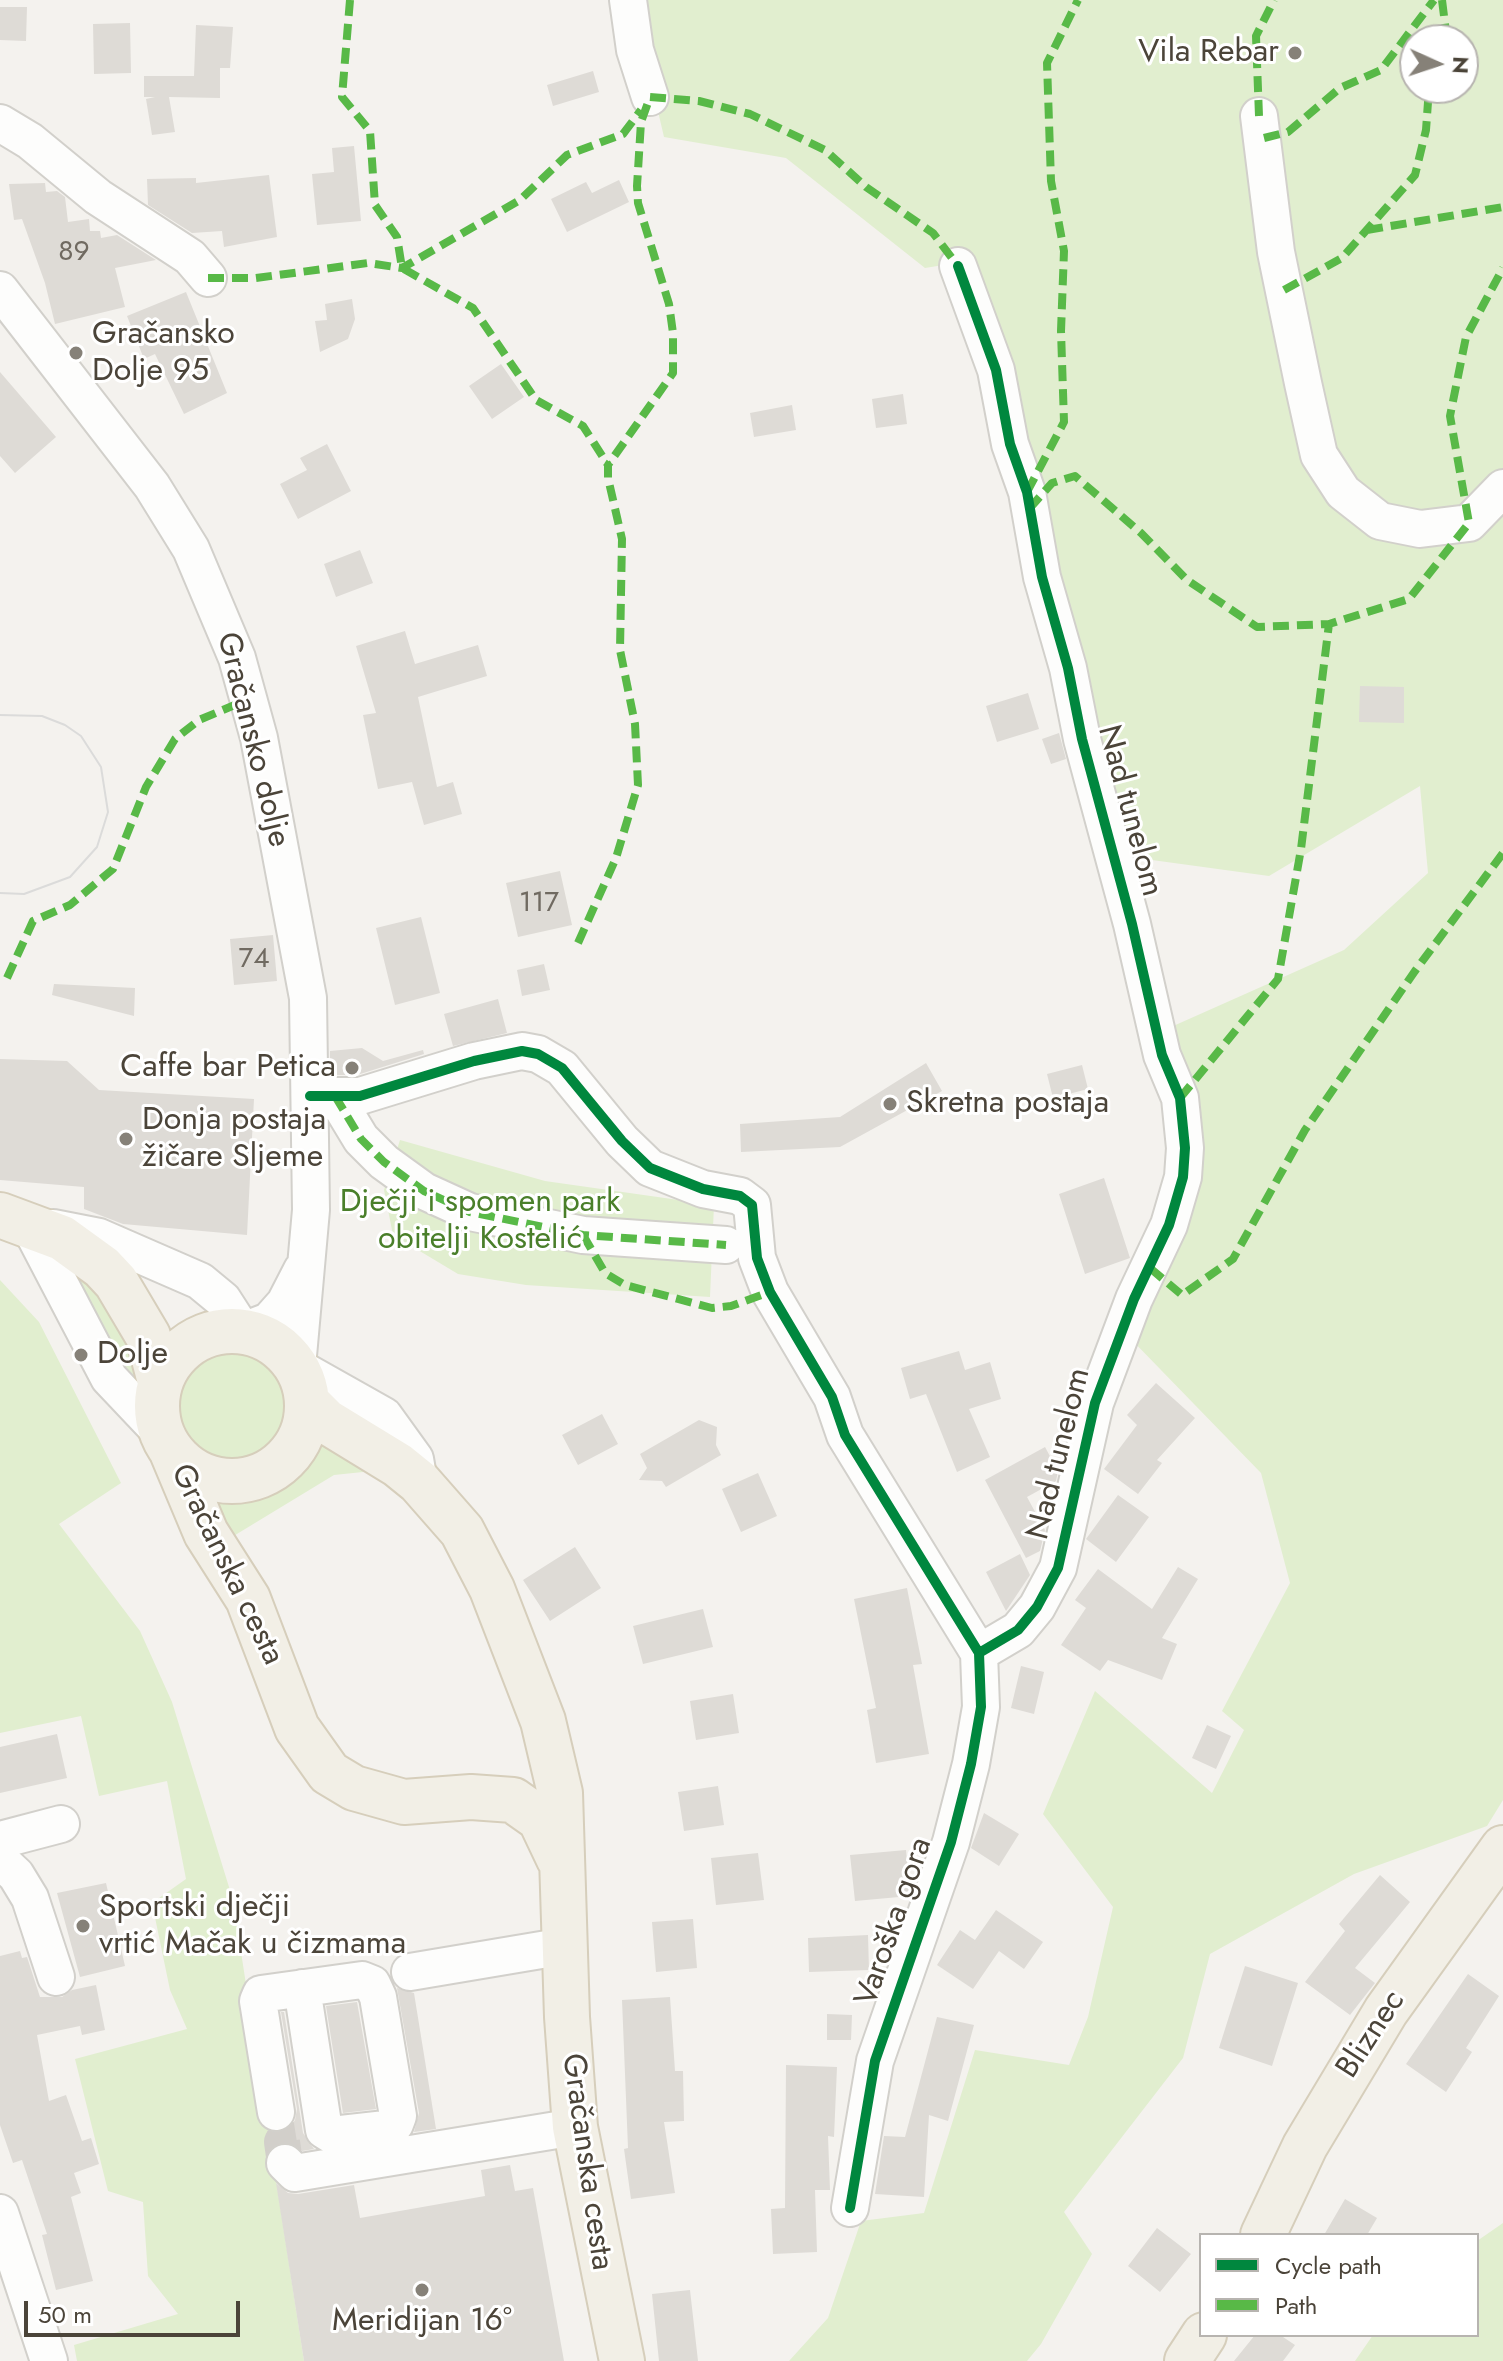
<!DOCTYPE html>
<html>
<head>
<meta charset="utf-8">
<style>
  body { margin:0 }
  #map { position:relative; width:1503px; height:2361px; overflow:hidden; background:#f4f2ee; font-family:Jost,sans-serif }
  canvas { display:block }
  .legend { position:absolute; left:1199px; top:2233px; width:280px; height:104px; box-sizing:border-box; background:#fff; border:2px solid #b7b4b0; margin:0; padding:10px 14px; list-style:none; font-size:24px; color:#4b4439 }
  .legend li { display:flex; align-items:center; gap:16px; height:40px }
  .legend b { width:40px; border:2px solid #b7b4b0 }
  .north { position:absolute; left:1399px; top:24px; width:80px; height:80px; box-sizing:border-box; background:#fff; border:2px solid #b7b4b0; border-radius:50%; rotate:93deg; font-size:22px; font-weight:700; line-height:32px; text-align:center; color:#4b4439 }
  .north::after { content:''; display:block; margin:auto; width:28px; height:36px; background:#868178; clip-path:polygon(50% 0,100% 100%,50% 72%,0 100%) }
  .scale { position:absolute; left:24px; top:2301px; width:216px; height:36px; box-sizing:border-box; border:4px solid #4b4439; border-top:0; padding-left:10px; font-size:24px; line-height:28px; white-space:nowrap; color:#4b4439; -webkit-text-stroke:6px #fff; paint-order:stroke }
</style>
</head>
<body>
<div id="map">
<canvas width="1503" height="2361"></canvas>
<ul class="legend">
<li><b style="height:10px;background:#00873e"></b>Cycle path</li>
<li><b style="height:10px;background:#58b947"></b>Path</li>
</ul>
<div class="north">N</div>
<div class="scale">50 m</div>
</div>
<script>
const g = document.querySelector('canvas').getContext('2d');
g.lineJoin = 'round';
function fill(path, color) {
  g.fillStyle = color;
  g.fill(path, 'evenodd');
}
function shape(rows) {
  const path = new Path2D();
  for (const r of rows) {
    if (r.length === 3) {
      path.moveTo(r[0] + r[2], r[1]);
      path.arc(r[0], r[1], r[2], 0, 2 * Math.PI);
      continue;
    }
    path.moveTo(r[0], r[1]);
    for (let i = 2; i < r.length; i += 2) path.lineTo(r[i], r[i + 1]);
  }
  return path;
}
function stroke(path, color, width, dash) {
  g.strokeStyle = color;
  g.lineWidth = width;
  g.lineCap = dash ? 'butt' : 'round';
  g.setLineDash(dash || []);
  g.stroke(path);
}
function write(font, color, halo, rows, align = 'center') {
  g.font = font + ' Jost,sans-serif';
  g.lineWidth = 6;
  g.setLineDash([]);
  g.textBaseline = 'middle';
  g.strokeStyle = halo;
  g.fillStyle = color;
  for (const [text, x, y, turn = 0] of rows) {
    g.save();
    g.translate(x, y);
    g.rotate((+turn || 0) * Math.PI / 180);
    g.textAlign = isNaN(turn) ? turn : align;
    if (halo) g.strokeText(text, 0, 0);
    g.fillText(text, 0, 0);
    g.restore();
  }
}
const green = shape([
  [632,0,1503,0,1503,1800,1487,1826,1354,1874,1210,1954,1183,2058,1064,2212,1092,2254,1041,2344,1027,2361,789,2361,828,2318,861,2221,924,2213,975,2050,1069,2065,1088,2017,1113,1907,1043,1814,1095,1691,1212,1793,1244,1730,1222,1711,1290,1583,1261,1473,1127,1335,1185,1213,1171,1027,1344,950,1428,873,1420,786,1269,876,1130,857,974,260,925,268,786,158,664,137],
  [1415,40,1463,40,1463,88,1415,88],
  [400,1140,545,1181,714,1205,710,1297,526,1285,458,1274,393,1235,384,1190],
  [81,1276,122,1327,137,1357,140,1393,120,1372,76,1282],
  [0,1280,39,1322,121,1483,59,1524,140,1631,172,1702,233,1900,304,2361,77,2361,74,2345,178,2314,148,2276,143,2202,108,2191,75,2059,187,2029,170,1990,152,1903,186,1879,167,1781,99,1796,81,1716,0,1733],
  [232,1405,53],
  [318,1439,368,1463,363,1472,334,1475,227,1540,203,1494,268,1491,305,1464],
  [1503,2223,1503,2361,1355,2361,1373,2335,1477,2335,1477,2241]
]);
const building = shape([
  [0,7,27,7,26,41,0,40],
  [130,23,131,73,94,74,93,24],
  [196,25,233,27,230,68,220,68,220,98,169,97,175,132,152,135,146,99,155,97,144,97,144,76,194,76],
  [593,71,599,92,553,106,547,85],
  [354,146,361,221,317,225,312,174,334,172,332,148],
  [269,175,277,237,224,247,222,231,192,233,148,205,147,179,196,178,196,183],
  [619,180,629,202,567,232,551,199,586,182,592,193],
  [45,183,46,192,57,191,65,197,68,222,89,219,90,231,100,231,101,238,117,235,156,260,115,268,125,307,55,324,45,283,22,219,14,220,9,184],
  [186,292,227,393,184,414,155,354,144,359,127,316],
  [352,299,355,319,348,339,320,352,315,321,327,320,325,304],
  [501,364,524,397,492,419,469,386],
  [0,372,56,437,15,473,0,456],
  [903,394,907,424,876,428,872,399],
  [792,405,796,430,754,437,750,413],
  [327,444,351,491,298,519,280,484,307,470,300,458],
  [360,550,373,583,336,597,324,564],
  [405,631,415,664,478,645,487,676,418,697,437,787,453,782,462,814,424,825,412,782,378,789,363,715,376,713,356,646],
  [1360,686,1404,687,1404,723,1359,722],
  [1028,693,1039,729,997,742,986,706],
  [1059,733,1066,759,1051,764,1042,739],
  [560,871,572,925,518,937,506,883],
  [421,917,440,993,395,1005,376,928],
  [273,935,277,981,234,985,230,939],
  [544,964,550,990,522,996,517,970],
  [54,984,135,988,134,1016,52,995],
  [498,999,507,1033,453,1046,444,1014],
  [362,1048,383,1061,423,1050,424,1054,357,1075,330,1075,330,1051],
  [0,1059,67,1061,99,1090,254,1099,247,1235,123,1224,84,1209,84,1187,0,1180],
  [926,1063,942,1091,840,1147,741,1152,740,1124,840,1117],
  [1082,1065,1088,1089,1053,1098,1047,1074],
  [1104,1178,1130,1258,1085,1274,1059,1194],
  [959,1351,965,1370,990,1362,1001,1399,969,1409,990,1457,957,1472,926,1394,910,1399,901,1368],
  [1156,1383,1195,1418,1157,1460,1162,1463,1138,1494,1104,1469,1137,1425,1127,1415],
  [602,1414,618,1444,578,1465,562,1435],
  [699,1420,717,1427,716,1445,721,1455,666,1487,662,1481,639,1480,647,1468,640,1454],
  [1045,1447,1058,1471,1056,1481,1027,1497,1045,1530,1040,1551,1026,1558,985,1480],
  [758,1473,777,1516,741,1532,722,1489],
  [1118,1495,1149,1517,1116,1562,1086,1539],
  [575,1547,601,1588,550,1621,523,1580],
  [1020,1554,1030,1575,1006,1611,986,1572],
  [1178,1567,1198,1579,1162,1638,1177,1644,1162,1680,1108,1660,1100,1671,1061,1645,1086,1608,1075,1600,1098,1569,1152,1609],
  [907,1588,922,1664,913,1665,929,1754,876,1763,867,1710,876,1708,854,1599],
  [703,1609,713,1647,643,1664,633,1626],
  [1021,1666,1044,1672,1034,1714,1011,1708],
  [733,1694,739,1733,696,1740,690,1701],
  [1207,1725,1231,1736,1216,1769,1192,1758],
  [57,1734,67,1778,0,1793,0,1747],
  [718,1786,724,1825,684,1831,678,1792],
  [984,1813,1019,1834,999,1866,971,1848],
  [906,1850,910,1896,855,1901,850,1855],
  [758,1853,764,1900,716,1905,711,1858],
  [1380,1875,1410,1902,1355,1968,1375,1983,1350,2015,1305,1982,1345,1931,1339,1924],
  [106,1883,125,1966,80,1977,57,1893],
  [996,1910,1043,1942,1024,1969,999,1951,973,1989,937,1965,960,1930,975,1940],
  [693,1919,697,1968,656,1972,652,1922],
  [868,1935,869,1970,809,1972,808,1938],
  [20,1951,22,1958,27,1957,40,1997,62,1997,72,1990,96,1985,105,2030,82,2035,80,2026,37,2035,49,2101,66,2095,82,2141,91,2138,99,2164,74,2173,81,2193,71,2197,93,2281,56,2290,42,2235,47,2234,22,2160,13,2163,0,2125,0,1956],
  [1245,1966,1298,1983,1272,2066,1219,2048],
  [1468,1974,1499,1996,1466,2048,1472,2052,1446,2092,1406,2064],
  [397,1988,414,1993,436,2129,414,2132,419,2113],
  [670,1997,675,2071,683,2071,684,2121,664,2122,675,2193,631,2199,624,2149,628,2148,622,2000],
  [357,2002,376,2109,343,2113,326,2006],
  [281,2012,284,2012,303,2133,314,2149,302,2151,291,2143,280,2143,270,2149,267,2131,279,2133,289,2129,295,2120,297,2109],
  [827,2014,852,2015,851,2040,827,2040],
  [937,2017,974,2025,948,2121,929,2115,924,2197,875,2194,884,2136,905,2137],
  [786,2065,837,2067,834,2137,828,2136,830,2190,815,2190,817,2252,773,2254,771,2209,785,2208],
  [510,2165,515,2191,533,2188,564,2361,304,2361,276,2183,288,2193,298,2194,354,2185,360,2218,485,2196,481,2170],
  [1345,2199,1377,2218,1367,2235,1324,2235],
  [1157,2228,1191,2254,1160,2292,1128,2266],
  [690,2290,698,2361,659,2361,652,2294],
  [1255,2335,1280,2335,1295,2345,1283,2361,1234,2361]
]);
const minorTunnel = shape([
  [285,2163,282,2142,357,2130]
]);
const minor = shape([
  [628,0,635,50,650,97],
  [1259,116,1276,252,1303,383,1319,455,1343,492,1380,521,1420,529,1469,523,1503,488],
  [0,123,30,141,98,197,190,257,208,278],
  [958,266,996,370,1010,444,1027,492,1042,577,1068,668,1082,739,1132,924,1162,1055,1180,1098,1185,1148,1183,1177,1169,1225,1134,1299,1095,1403,1058,1568,1037,1607,1018,1630,979,1653],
  [0,290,152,486,191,549,237,658,259,738,308,998,311,1210,297,1367,384,1416,415,1459,419,1482],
  [310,1096,360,1096,474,1061,522,1051,538,1054,562,1068,622,1141,650,1168,703,1189,740,1196,752,1205,757,1258,770,1292,832,1397,845,1435,979,1653,981,1707,971,1764,951,1842,875,2061,850,2208],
  [335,1096,361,1139,384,1162,424,1191,470,1212,583,1235,726,1245],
  [28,1223,109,1378,162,1434],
  [53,1228,99,1237,200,1281,223,1300,243,1331,269,1321,285,1303,302,1270],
  [0,1840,61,1824],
  [0,1860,16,1875,30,1898,56,1977],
  [410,1972,565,1946],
  [276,2112,258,2001,261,1994,362,1980,372,1984,378,1997,398,2116,395,2124,386,2129,332,2135,324,2130,302,1988],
  [285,2163,295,2173,575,2127],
  [0,2213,49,2361]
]);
const major = shape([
  [0,1215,62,1238,102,1267,116,1282,148,1336,160,1382],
  [232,1406,75],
  [308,1403,326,1421,398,1465,419,1482,462,1531,492,1589,543,1721,560,1793,567,2017,575,2127,622,2361],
  [172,1452,206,1533,248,1599,297,1728,329,1773,354,1788,404,1802,471,1797,513,1800,540,1819,559,1859],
  [1263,2235,1305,2146,1386,2011,1503,1848],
  [1187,2361,1204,2335]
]);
const tram = shape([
  [0,715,42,716,65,725,81,736,101,767,108,812,97,847,70,877,24,894,0,893]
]);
const quiet = shape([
  [350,0,342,97,370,131,375,205,397,237,402,268,473,308,536,400,583,426,608,465],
  [1442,0,1447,40],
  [650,97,699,101,750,114,825,150,866,187,933,233,958,266],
  [1259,116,1256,36,1274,0],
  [1264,138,1288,132,1340,88,1381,70,1434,0],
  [1367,230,1503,207],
  [208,278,256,278,368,263,402,268,520,200,567,155,623,134,641,110],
  [1284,290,1342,258,1415,175,1426,130,1429,88],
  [1027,492,1064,422,1061,331,1064,251,1051,181,1047,63,1078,0],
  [1029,509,1052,483,1075,476,1141,533,1187,580,1257,627,1329,624,1409,599,1469,523,1450,416,1466,337,1503,268],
  [578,943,616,858,638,785,635,724,620,650,622,539,608,478,608,465,673,373,673,333,669,304,638,203,637,186,641,122,650,97],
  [7,978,33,921,70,905,113,869,146,787,175,739,199,720,249,699],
  [335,1096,361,1139,384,1162,424,1191,470,1212,583,1235,726,1245],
  [1180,1098,1278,979,1301,849,1329,624],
  [583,1235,605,1273,625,1285,712,1308,731,1306,770,1292],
  [1150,1268,1182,1295,1233,1259,1305,1130,1415,971,1503,853]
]);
const cycleway = shape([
  [958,266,996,370,1010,444,1027,492,1042,577,1068,668,1082,739,1132,924,1162,1055,1180,1098,1185,1148,1183,1177,1169,1225,1134,1299,1095,1403,1058,1568,1037,1607,1018,1630,979,1653],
  [310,1096,360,1096,474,1061,522,1051,538,1054,562,1068,622,1141,650,1168,703,1189,740,1196,752,1205,757,1258,770,1292,832,1397,845,1435,979,1653,981,1707,971,1764,951,1842,875,2061,850,2208]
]);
const markers = [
  [1295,53,8,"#868178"],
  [76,353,8,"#868178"],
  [352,1068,8,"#868178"],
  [890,1104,8,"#868178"],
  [126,1139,8,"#868178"],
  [81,1355,8,"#868178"],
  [83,1926,8,"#868178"],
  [422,2290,8,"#868178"]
];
const numberNames = [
  ["89",74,253],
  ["117",539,904],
  ["74",254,960]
];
const poiNames = [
  ["Vila Rebar",1279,53,"right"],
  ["Gračansko",92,335],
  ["Dolje 95",92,372],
  ["Caffe bar Petica",336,1068,"right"],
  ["Skretna postaja",906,1104],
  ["Donja postaja",142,1121],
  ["žičare Sljeme",142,1158],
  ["Dolje",97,1355],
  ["Sportski dječji",99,1908],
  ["vrtić Mačak u čizmama",99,1945],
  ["Meridijan 16°",422,2322,"center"]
];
const streetNames = [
  ["Gračansko dolje",252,740,76],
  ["Nad tunelom",1129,811,75],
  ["Nad tunelom",1060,1454,-76],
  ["Gračanska cesta",226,1565,64],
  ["Varoška gora",895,1922,-71],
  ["Bliznec",1372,2035,-57],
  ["Gračanska cesta",586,2162,82]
];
const parkNames = [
  ["Dječji i spomen park",480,1203],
  ["obitelji Kostelić",480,1240]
];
fill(green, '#e1eecf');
fill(building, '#dedbd6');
stroke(minorTunnel, '#d2cfca', 36, [36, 18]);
stroke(minor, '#d2d0cb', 40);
stroke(major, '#d6cebb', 48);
stroke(minor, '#fdfdfc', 36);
stroke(major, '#f2efe6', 44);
stroke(tram, '#dbdbda', 2);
stroke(quiet, '#58b947', 8, [16, 8]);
stroke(cycleway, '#00873e', 10);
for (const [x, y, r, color] of markers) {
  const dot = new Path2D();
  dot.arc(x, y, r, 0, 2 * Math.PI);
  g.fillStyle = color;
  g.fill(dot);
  stroke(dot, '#fff', 3);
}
write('28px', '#706a61', null, numberNames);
write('32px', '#4b4439', '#fff', poiNames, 'left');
write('32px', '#4b4439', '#fff', streetNames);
write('32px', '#4a7f2a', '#fff', parkNames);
</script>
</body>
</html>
